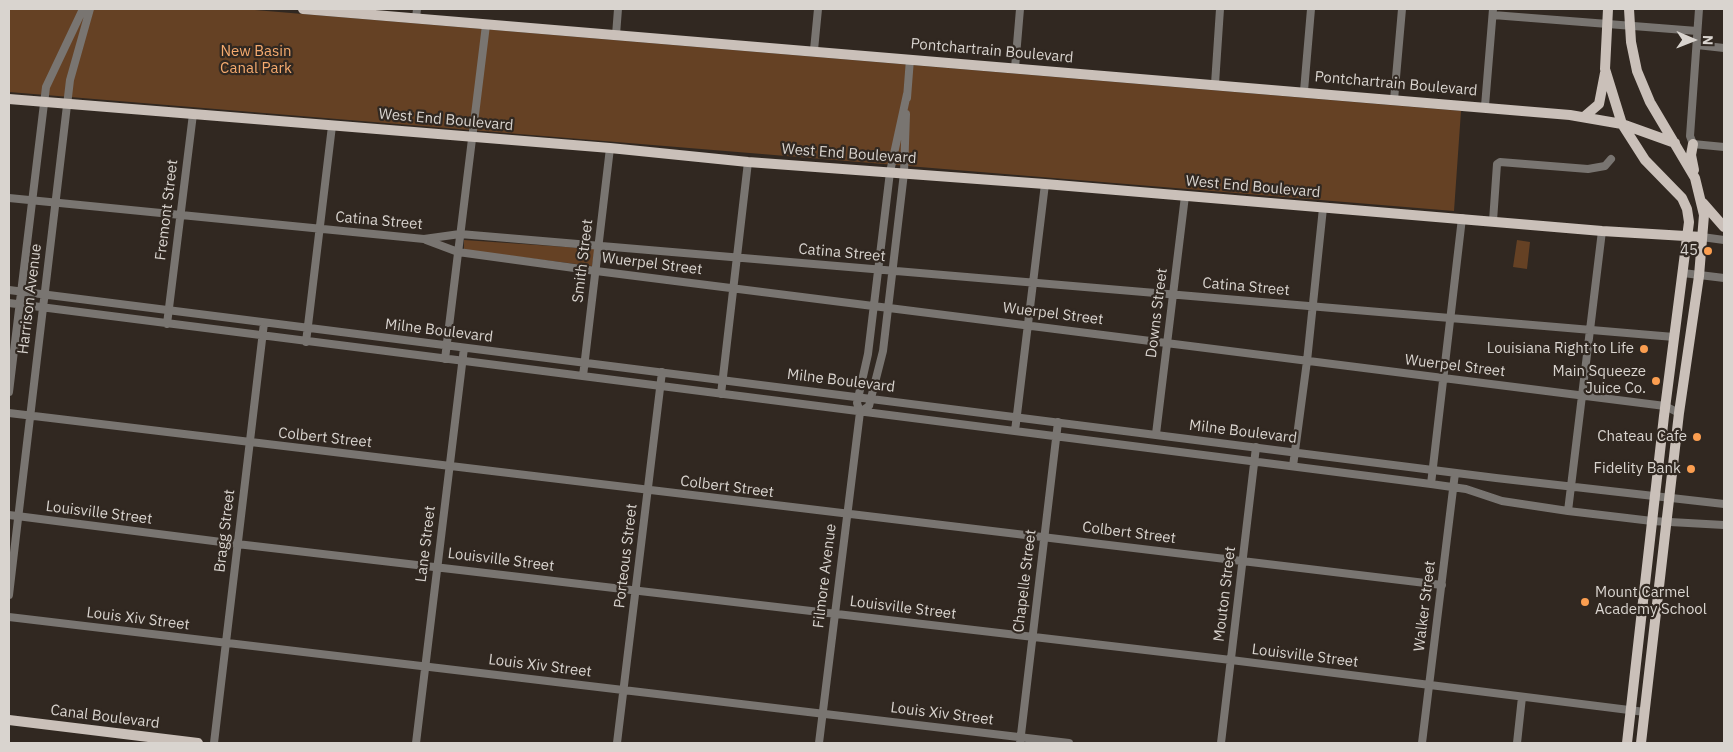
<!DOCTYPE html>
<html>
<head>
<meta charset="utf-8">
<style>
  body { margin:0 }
  #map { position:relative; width:1733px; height:752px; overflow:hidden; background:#312821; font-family:"IBM Plex Sans",sans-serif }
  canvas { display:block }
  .frame { position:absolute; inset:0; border:10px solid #d9d4cf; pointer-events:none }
  .north { position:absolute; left:1668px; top:15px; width:50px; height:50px; -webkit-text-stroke:4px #312821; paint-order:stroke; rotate:91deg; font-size:14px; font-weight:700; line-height:20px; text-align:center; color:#d9d4cf }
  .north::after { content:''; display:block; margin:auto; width:18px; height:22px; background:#d9d4cf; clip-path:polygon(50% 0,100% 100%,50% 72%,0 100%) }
</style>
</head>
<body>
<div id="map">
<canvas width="1733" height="752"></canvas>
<div class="frame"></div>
<div class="north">N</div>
</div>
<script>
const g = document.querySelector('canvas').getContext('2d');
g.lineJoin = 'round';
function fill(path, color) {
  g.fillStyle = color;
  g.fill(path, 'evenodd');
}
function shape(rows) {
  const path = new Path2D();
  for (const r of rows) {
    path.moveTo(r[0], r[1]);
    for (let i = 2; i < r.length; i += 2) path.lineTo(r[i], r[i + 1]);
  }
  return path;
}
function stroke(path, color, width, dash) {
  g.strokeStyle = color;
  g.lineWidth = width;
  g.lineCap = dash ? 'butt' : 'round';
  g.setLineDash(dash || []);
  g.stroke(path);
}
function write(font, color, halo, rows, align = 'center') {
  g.font = font + ' "IBM Plex Sans",sans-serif';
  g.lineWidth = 4.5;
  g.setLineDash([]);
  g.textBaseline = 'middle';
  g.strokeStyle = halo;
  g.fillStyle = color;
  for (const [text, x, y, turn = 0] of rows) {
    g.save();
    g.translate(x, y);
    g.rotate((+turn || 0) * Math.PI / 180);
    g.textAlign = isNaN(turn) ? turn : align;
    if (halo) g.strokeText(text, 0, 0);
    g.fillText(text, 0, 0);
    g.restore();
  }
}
const green = shape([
  [9,9,243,9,1461,111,1454,211,9,92],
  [464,240,595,249,592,266,464,250],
  [1517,240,1530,242,1527,269,1513,267]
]);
const minor = shape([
  [1699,9,1690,136,1693,144,1724,147],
  [1493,15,1697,31],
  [416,18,417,9],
  [616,35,618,9],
  [1697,45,1724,48],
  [814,50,818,9],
  [1015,68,1020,9],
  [1215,84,1220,9],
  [1304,91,1311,9],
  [907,98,910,59],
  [1394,100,1402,9],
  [1485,106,1493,9],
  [9,198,424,239,460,234,1674,337],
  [1493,221,1497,164,1500,162,1588,169,1605,166,1611,159],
  [1702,237,1724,240],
  [426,240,458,252,596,271,1665,406,1679,413],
  [1683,273,1724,278],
  [9,290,1496,478,1724,504],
  [9,303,1431,484,1466,489,1502,501,1568,511,1652,521,1724,525],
  [167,324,193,114],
  [306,342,332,126],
  [445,359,486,25],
  [583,376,610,148],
  [9,392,46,87,83,9],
  [721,394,748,162],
  [860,412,869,406,883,351,904,173,906,114],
  [9,413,1442,585],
  [1015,431,1045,184],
  [1156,434,1185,196],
  [1293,466,1307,361,1323,208],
  [1431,484,1462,218],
  [1568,511,1602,231],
  [9,515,237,544,1231,660,1645,712],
  [9,595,70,80,90,9],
  [9,617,1069,743],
  [214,743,264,323],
  [416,743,464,348],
  [617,743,662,372],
  [819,743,860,412,857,403,868,354,890,172,907,94],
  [1020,743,1058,422],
  [1221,743,1256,447],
  [1422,743,1455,473],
  [1517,743,1522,697]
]);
const major = shape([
  [303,9,1570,115,1622,124,1675,143],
  [1608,9,1605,69,1622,124,1645,160,1682,198,1687,209,1689,222,1664,416,1627,743],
  [1629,9,1631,42,1637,71,1650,102,1695,178,1704,215,1699,276,1679,413,1641,743],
  [9,99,610,148,748,162,1045,184,1602,231,1702,237],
  [1585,116,1599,104,1605,73],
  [1693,144,1691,155,1694,170],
  [1703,203,1724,227],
  [9,720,198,743]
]);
const markers = [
  [1708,251,5,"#fb9e50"],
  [1644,349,5,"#fb9e50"],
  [1656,381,5,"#fb9e50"],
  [1697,437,5,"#fb9e50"],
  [1691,469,5,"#fb9e50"],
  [1585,602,5,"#fb9e50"]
];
const streetNames = [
  ["Pontchartrain Boulevard",992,51,5],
  ["Pontchartrain Boulevard",1396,84,5],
  ["West End Boulevard",446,120,5],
  ["West End Boulevard",849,154,4],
  ["West End Boulevard",1253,187,5],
  ["Fremont Street",167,210,-83],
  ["Catina Street",379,221,5],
  ["Catina Street",842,253,5],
  ["Smith Street",583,261,-83],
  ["Wuerpel Street",652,264,7],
  ["Catina Street",1246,287,5],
  ["Harrison Avenue",30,299,-83],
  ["Downs Street",1157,313,-83],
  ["Wuerpel Street",1053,314,7],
  ["Milne Boulevard",439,331,7],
  ["Wuerpel Street",1455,366,7],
  ["Milne Boulevard",841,381,7],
  ["Milne Boulevard",1243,432,7],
  ["Colbert Street",325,438,6],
  ["Colbert Street",727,487,7],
  ["Louisville Street",99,513,7],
  ["Bragg Street",225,531,-83],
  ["Colbert Street",1129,533,7],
  ["Lane Street",426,544,-83],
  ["Porteous Street",626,556,-83],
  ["Louisville Street",501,560,7],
  ["Filmore Avenue",825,576,-83],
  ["Chapelle Street",1025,581,-83],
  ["Mouton Street",1225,594,-83],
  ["Walker Street",1425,606,-83],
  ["Louisville Street",903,608,7],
  ["Louis Xiv Street",138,619,7],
  ["Louisville Street",1305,656,7],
  ["Louis Xiv Street",540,666,7],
  ["Louis Xiv Street",942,714,7],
  ["Canal Boulevard",105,717,7]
];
const parkNames = [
  ["New Basin",256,52],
  ["Canal Park",256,69]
];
const poiNames = [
  ["45",1698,251],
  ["Louisiana Right to Life",1634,349],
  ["Main Squeeze",1646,372],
  ["Juice Co.",1646,389],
  ["Chateau Cafe",1687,437],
  ["Fidelity Bank",1681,469],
  ["Mount Carmel",1595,593,"left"],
  ["Academy School",1595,610,"left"]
];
fill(green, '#654124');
stroke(minor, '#797571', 8);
stroke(major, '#cac0b9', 10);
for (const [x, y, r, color] of markers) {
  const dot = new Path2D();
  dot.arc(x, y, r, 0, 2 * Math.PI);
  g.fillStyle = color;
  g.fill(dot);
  stroke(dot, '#312821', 2);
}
write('15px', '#d9d4cf', '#312821', streetNames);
write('15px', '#f6ab6f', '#312821', parkNames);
write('15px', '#d9d4cf', '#312821', poiNames, 'right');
</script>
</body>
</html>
